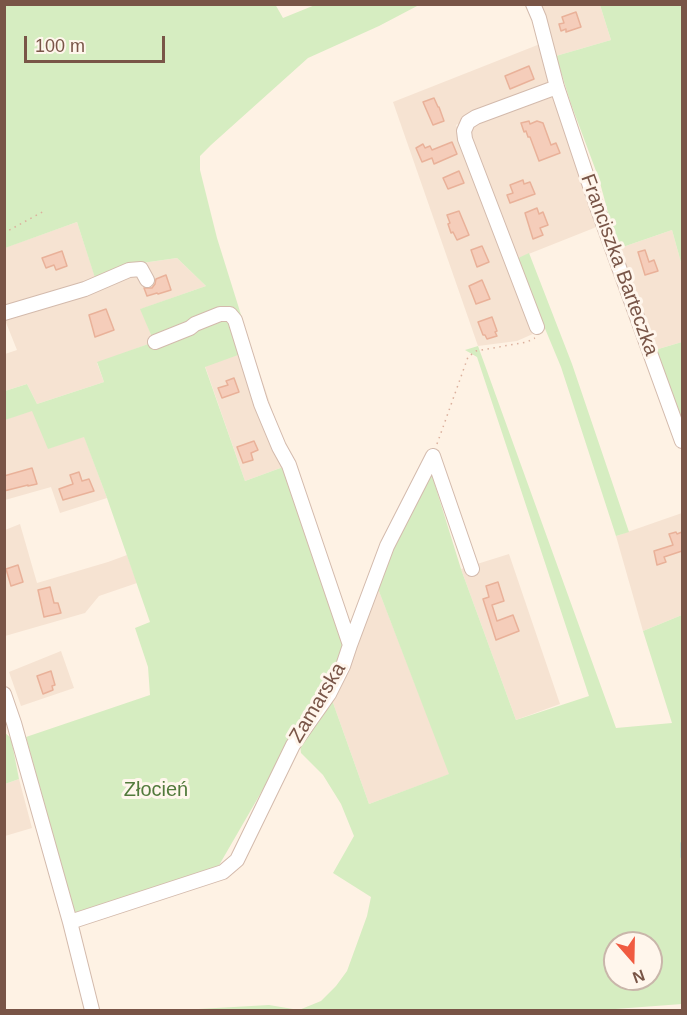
<!DOCTYPE html>
<html>
<head>
<meta charset="utf-8">
<style>
  body { margin:0 }
  #map { position:relative; width:687px; height:1015px; overflow:hidden; background:#fef2e4; font-family:Arial,sans-serif }
  canvas { display:block }
  .frame { position:absolute; inset:0; border:6px solid #795547; pointer-events:none }
  .north { position:absolute; left:603px; top:931px; width:60px; height:60px; box-sizing:border-box; background:#fff6ec; border:2px solid #c9b6aa; border-radius:50%; rotate:160deg; font-size:16px; font-weight:700; line-height:24px; text-align:center; color:#795547 }
  .north::after { content:''; display:block; margin:auto; width:21px; height:27px; background:#f05b41; clip-path:polygon(50% 0,100% 100%,50% 72%,0 100%) }
  .scale { position:absolute; left:24px; top:36px; width:141px; height:27px; box-sizing:border-box; border:3px solid #795547; border-top:0; padding-left:8px; font-size:18px; line-height:21px; white-space:nowrap; color:#795547; -webkit-text-stroke:4px #fff6ec; paint-order:stroke }
</style>
</head>
<body>
<div id="map">
<canvas width="687" height="1015"></canvas>
<div class="frame"></div>
<div class="north">N</div>
<div class="scale">100 m</div>
</div>
<script>
const g = document.querySelector('canvas').getContext('2d');
g.lineJoin = 'round';
function fill(path, color) {
  g.fillStyle = color;
  g.fill(path, 'evenodd');
}
function shape(rows) {
  const path = new Path2D();
  for (const r of rows) {
    path.moveTo(r[0], r[1]);
    for (let i = 2; i < r.length; i += 2) path.lineTo(r[i], r[i + 1]);
  }
  return path;
}
function stroke(path, color, width, dash) {
  g.strokeStyle = color;
  g.lineWidth = width;
  g.lineCap = dash ? 'butt' : 'round';
  g.setLineDash(dash || []);
  g.stroke(path);
}
function write(font, color, halo, rows, align = 'center') {
  g.font = font + ' Arial,sans-serif';
  g.lineWidth = 6;
  g.setLineDash([]);
  g.textBaseline = 'middle';
  g.strokeStyle = halo;
  g.fillStyle = color;
  for (const [text, x, y, turn = 0] of rows) {
    g.save();
    g.translate(x, y);
    g.rotate((+turn || 0) * Math.PI / 180);
    g.textAlign = isNaN(turn) ? turn : align;
    if (halo) g.strokeText(text, 0, 0);
    g.fillText(text, 0, 0);
    g.restore();
  }
}
const residential = shape([
  [540,5,600,5,611,40,556,56],
  [540,44,551,82,456,125,535,333,517,341,478,346,393,102],
  [555,96,599,226,516,259,470,139,474,125],
  [77,222,96,280,142,263,177,258,206,286,141,309,154,342,97,363,104,382,37,404,27,384,5,391,5,354,17,350,5,320,4,248],
  [672,230,682,266,682,342,655,350,617,249],
  [252,350,290,463,286,466,245,481,205,366],
  [32,410,84,436,107,498,60,513,51,487,5,500,4,420],
  [682,513,682,615,643,631,616,536],
  [20,524,37,583,108,562,127,555,137,583,99,596,85,613,5,636,5,530],
  [509,554,560,704,516,720,461,569],
  [377,586,450,774,369,804,332,700],
  [61,651,74,688,21,706,9,672],
  [19,779,32,828,5,836,5,784]
]);
const green = shape([
  [275,4,283,18,315,5,419,5,379,26,308,58,211,145,200,156,200,170,217,238,252,350,205,367,245,481,286,466,347,644,218,867,74,914,26,737,150,695,148,667,135,628,150,622,107,498,84,437,48,449,32,411,5,420,5,391,27,384,37,404,104,382,97,362,154,342,140,309,206,286,177,258,142,263,96,281,77,222,5,248,4,5],
  [600,5,682,5,682,266,672,230,617,249,613,231,599,179,571,104,556,56,611,40],
  [529,253,572,364,629,532,616,536,561,367,516,259],
  [682,342,682,428,655,350],
  [478,346,616,728,672,723,643,631,682,615,682,1004,602,1010,181,1010,269,1005,299,1010,321,1001,336,986,347,971,367,916,371,897,333,873,354,836,341,804,323,775,301,753,300,745,332,700,369,804,449,774,377,586,389,550,430,469,461,569,516,720,589,696,477,357,465,350],
  [615,943,651,943,651,979,615,979],
  [4,732,11,738,19,779,5,784]
]);
const stream = shape([
  [682,843,682,857]
]);
const building = shape([
  [576,12,581,27,566,32,566,29,561,31,559,24,564,23,562,17,576,12],
  [529,66,534,79,510,89,505,76,529,66],
  [434,98,438,107,439,107,444,121,433,125,423,102,434,98],
  [529,121,530,124,537,121,543,123,551,145,556,143,560,153,539,161,530,137,528,137,526,131,524,132,521,123,529,121],
  [452,142,457,154,434,164,432,158,422,162,416,148,423,144,425,148,430,146,432,150,452,142],
  [459,171,464,183,448,189,443,178,459,171],
  [523,180,524,184,530,182,535,194,510,203,507,195,513,193,510,185,523,180],
  [537,208,539,214,543,212,548,225,540,228,543,235,533,239,525,213,537,208],
  [459,211,469,235,457,240,453,232,451,233,448,224,450,223,447,215,459,211],
  [482,246,489,262,477,267,471,250,482,246],
  [645,250,649,262,654,260,658,271,645,275,638,252,645,250],
  [62,251,67,266,56,270,54,265,46,268,42,258,62,251],
  [166,275,171,290,158,294,157,293,147,296,144,288,152,288,155,284,156,279,166,275],
  [482,280,490,299,476,304,469,286,482,280],
  [106,309,114,330,95,337,89,315,106,309],
  [492,317,497,331,495,332,497,336,487,339,485,335,483,335,478,322,492,317],
  [234,378,239,392,222,398,218,388,228,385,226,381,234,378],
  [254,441,258,450,251,453,253,460,243,463,237,447,254,441],
  [32,468,37,484,28,486,28,485,4,491,4,476,32,468],
  [79,472,82,481,89,479,94,491,63,500,59,489,73,484,70,475,79,472],
  [676,532,677,534,682,532,682,551,664,557,666,562,657,565,654,551,673,545,669,534,676,532],
  [18,565,23,582,11,586,6,569,18,565],
  [498,582,504,601,492,605,497,621,513,615,519,631,496,640,483,599,489,597,486,586,498,582],
  [50,587,54,603,58,603,61,613,44,617,38,590,50,587],
  [51,671,55,685,52,686,53,690,43,694,37,676,51,671]
]);
const path = shape([
  [4,233,46,210],
  [437,444,468,357,476,351,527,342,535,338]
]);
const minor = shape([
  [533,4,539,18,557,87,596,204,682,441],
  [4,313,85,289,129,270,141,269,147,280],
  [537,327,465,139,464,131,468,122,476,117,557,87],
  [155,342,190,328,195,324,220,314,230,314,235,320,261,404,279,447,289,465,350,645],
  [433,456,472,569],
  [4,694,14,723,70,922,92,1010],
  [70,922,223,872,237,860,293,745,329,694,343,666,350,645,387,546,433,456]
]);
const streetNames = [
  ["Franciszka Barteczka",619,265,70],
  ["Zamarska",318,703,-59]
];
const parkNames = [
  ["Złocień",156,790]
];
fill(residential, '#f6e3d2');
fill(green, '#d6edc1');
stroke(stream, '#9cd7dc', 3);
fill(building, '#f5cdba');
stroke(building, '#e9b199', 1.5);
stroke(minor, '#d3baac', 16);
stroke(path, '#dbb09d', 1.5, [1.5, 4.5]);
stroke(minor, '#fff', 14);
write('20px', '#795547', '#fff6ec', streetNames);
write('20px', '#527a3c', '#fff6ec', parkNames);
</script>
</body>
</html>
